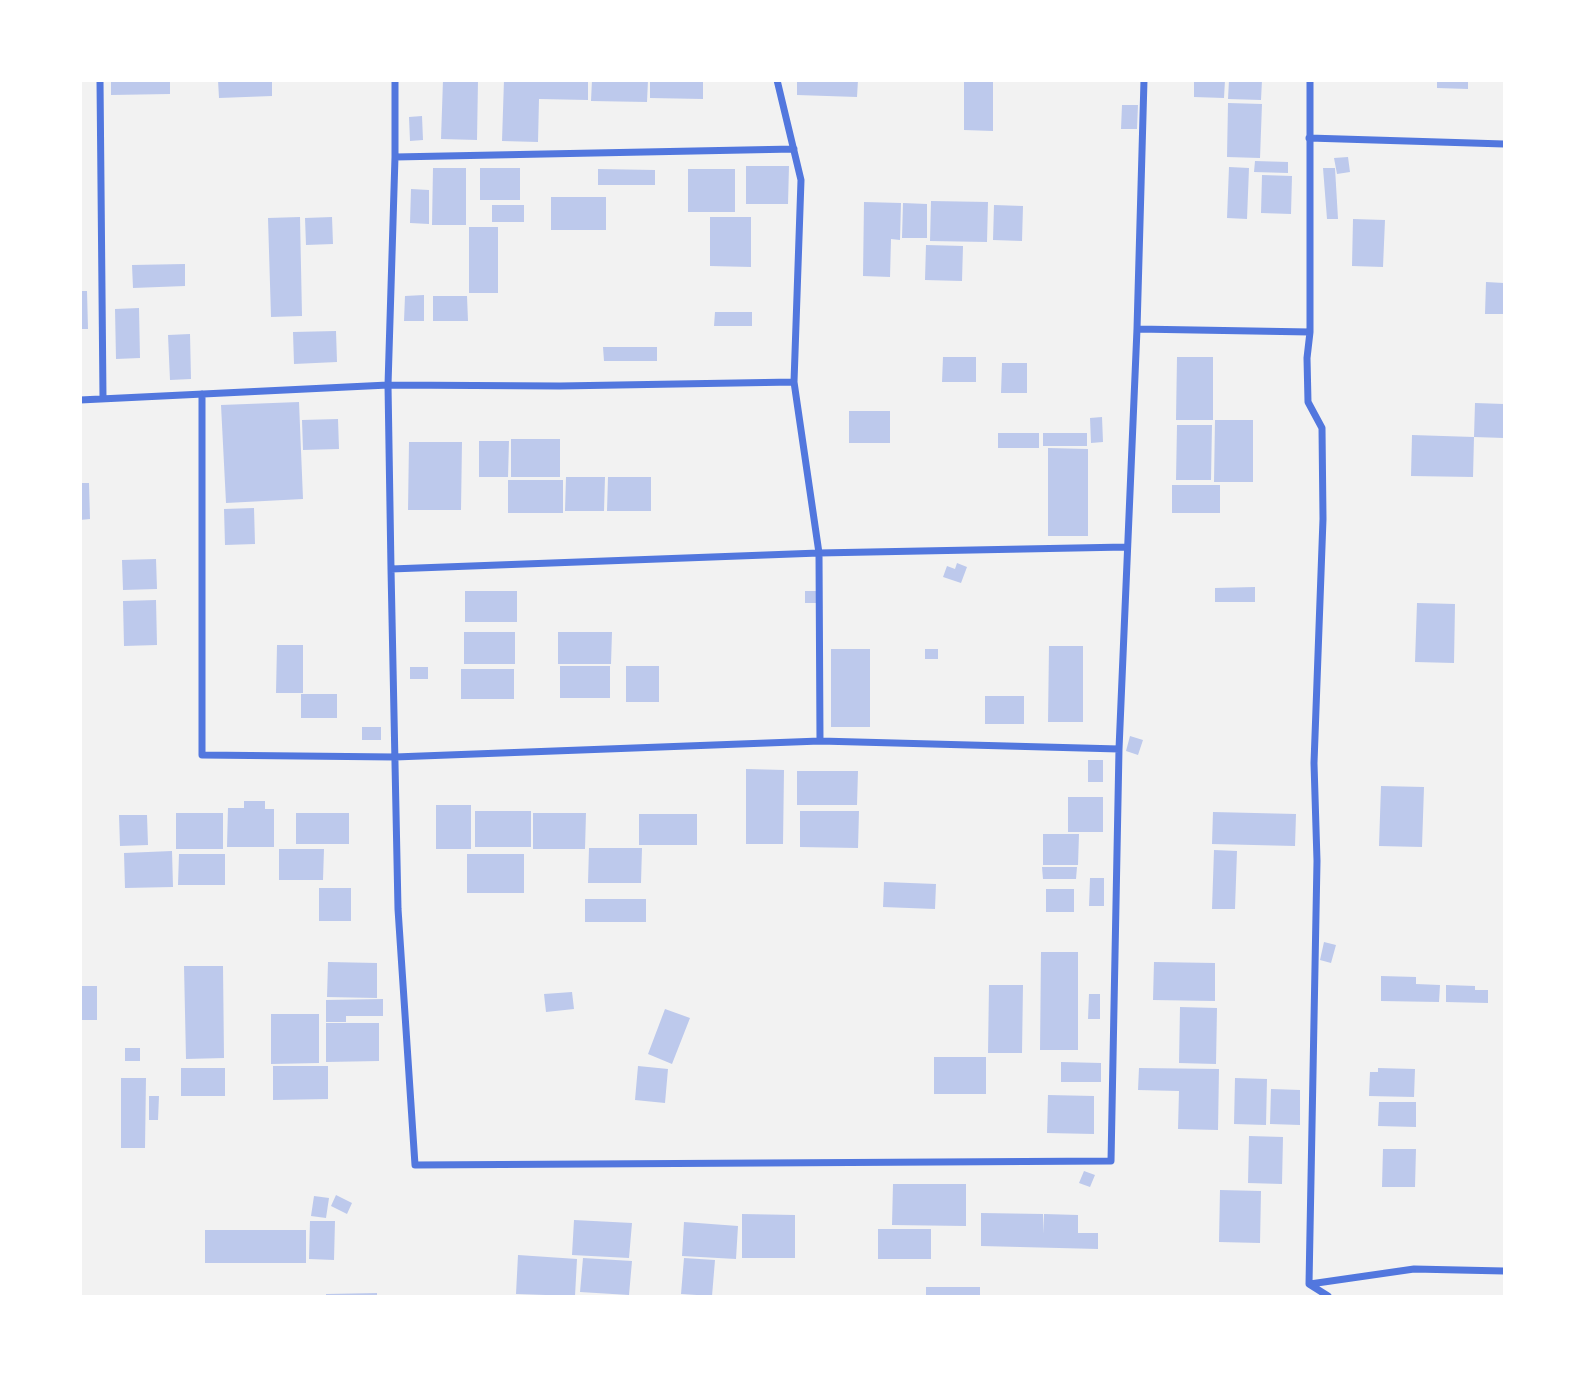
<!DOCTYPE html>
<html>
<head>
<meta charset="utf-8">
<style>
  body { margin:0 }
  #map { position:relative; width:1585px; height:1377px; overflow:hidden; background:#f2f2f2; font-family:"Fira Sans",sans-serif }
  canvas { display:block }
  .frame { position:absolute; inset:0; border:82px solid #fff; pointer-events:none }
</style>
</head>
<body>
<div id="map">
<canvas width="1585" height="1377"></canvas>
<div class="frame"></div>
</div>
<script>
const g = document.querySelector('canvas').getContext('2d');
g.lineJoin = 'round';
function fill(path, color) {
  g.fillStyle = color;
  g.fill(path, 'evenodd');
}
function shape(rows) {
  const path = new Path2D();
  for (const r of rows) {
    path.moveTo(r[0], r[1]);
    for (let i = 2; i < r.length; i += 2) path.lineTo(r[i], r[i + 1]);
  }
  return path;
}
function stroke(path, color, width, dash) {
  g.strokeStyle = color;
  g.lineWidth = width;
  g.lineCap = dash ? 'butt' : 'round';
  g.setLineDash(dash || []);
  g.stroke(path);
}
const building = shape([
  [111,80,170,80,170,94,111,95],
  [218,80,272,80,272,96,219,98],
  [443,80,478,80,477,140,441,139],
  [504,80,588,80,588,100,539,99,538,142,502,141],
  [592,80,648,80,647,102,591,101],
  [650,80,703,80,703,99,650,98],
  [797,80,858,80,857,97,797,95],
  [964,80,993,80,993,131,964,130],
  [1194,80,1225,80,1224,98,1194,97],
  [1229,80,1262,80,1261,100,1228,99],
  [1437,80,1468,80,1468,89,1437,88],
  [1228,103,1262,104,1260,158,1227,157],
  [1122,105,1138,105,1137,129,1121,129],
  [422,116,423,140,410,141,409,117],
  [1348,157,1350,172,1337,174,1334,158],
  [1255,161,1288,162,1288,173,1254,172],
  [746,166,789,166,788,204,746,204],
  [1229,167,1249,168,1247,219,1227,218],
  [433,168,466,168,466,225,432,225],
  [480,168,520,168,520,200,480,200],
  [1323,168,1335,168,1338,219,1327,219],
  [598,169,655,170,655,185,598,185],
  [688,169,735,169,735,212,688,212],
  [1262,175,1292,176,1291,214,1261,213],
  [411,189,429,190,429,224,410,223],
  [551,197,606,197,606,230,551,230],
  [931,201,988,202,987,242,930,241],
  [864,202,901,203,900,240,891,239,890,277,863,276],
  [903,203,927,204,927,238,902,238],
  [492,205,524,205,524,222,492,222],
  [994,205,1023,206,1022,241,993,240],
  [300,217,302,316,271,317,268,218],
  [332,217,333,244,306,245,305,218],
  [710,217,751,217,751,267,710,266],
  [1353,219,1385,220,1383,267,1352,266],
  [469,227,498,227,498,293,469,293],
  [926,245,963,246,962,281,925,280],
  [185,264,185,286,133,288,132,265],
  [1486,282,1504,283,1504,314,1485,314],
  [80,291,87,291,88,329,80,329],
  [424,295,424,321,404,321,405,296],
  [433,296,467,296,468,321,433,321],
  [139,308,140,358,116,359,115,309],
  [715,312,752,312,752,326,714,326],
  [336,331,337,362,294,364,293,332],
  [190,334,191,379,170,380,168,335],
  [603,347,657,347,657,361,604,361],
  [943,357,976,357,976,382,942,382],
  [1177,357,1213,357,1213,420,1176,420],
  [1002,363,1027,363,1027,393,1001,393],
  [299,402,303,499,226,503,221,405],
  [1475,403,1504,404,1504,438,1474,437],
  [849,411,890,411,890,443,849,443],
  [1102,417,1103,442,1091,443,1090,418],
  [338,419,339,449,303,450,302,420],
  [1215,420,1253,420,1253,482,1214,482],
  [1177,425,1212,425,1211,480,1176,480],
  [998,433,1039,433,1039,448,998,448],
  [1043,433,1087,433,1087,446,1043,446],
  [1412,435,1474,437,1473,477,1411,476],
  [511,439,560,439,560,477,511,477],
  [479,441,509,441,508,477,479,477],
  [409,442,462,442,461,510,408,510],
  [1048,448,1088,449,1088,536,1048,536],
  [566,477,605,477,604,511,565,511],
  [608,477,651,477,651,511,607,511],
  [508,480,563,480,563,513,508,513],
  [80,483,89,483,90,519,80,520],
  [1172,485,1220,485,1220,513,1172,513],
  [254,508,255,544,225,545,224,509],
  [156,559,157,589,123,590,122,560],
  [957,563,967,567,961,583,943,577,947,566,955,569],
  [1255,587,1255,602,1215,602,1215,588],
  [465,591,517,591,517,622,465,622],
  [805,591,817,591,816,603,805,603],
  [156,600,157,645,124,646,123,601],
  [1417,603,1455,604,1454,663,1415,662],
  [464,632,515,632,515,664,464,664],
  [558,632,612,632,611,664,558,664],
  [277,645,303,645,303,693,276,693],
  [1049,646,1083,646,1083,722,1048,722],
  [831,649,870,649,870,727,831,727],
  [925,649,938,649,938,659,925,659],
  [560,666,610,666,610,698,560,698],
  [626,666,659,666,659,702,626,702],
  [410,667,428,667,428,679,410,679],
  [461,669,514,669,514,699,461,699],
  [301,694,337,694,337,718,301,718],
  [985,696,1024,696,1024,724,985,724],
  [362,727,381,727,381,740,362,740],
  [1130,736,1143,740,1138,755,1126,751],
  [1088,760,1103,760,1103,782,1088,782],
  [746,769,784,770,783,844,746,844],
  [797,771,858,771,857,805,797,805],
  [1381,786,1424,787,1422,847,1379,846],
  [1068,797,1103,797,1103,832,1068,832],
  [244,801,265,801,265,809,274,809,274,847,227,847,228,808,244,808],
  [436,805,471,805,471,849,436,849],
  [475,811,531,811,531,847,475,847],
  [800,811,859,811,858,848,800,847],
  [1213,812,1296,814,1295,846,1212,844],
  [176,813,223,813,223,849,176,849],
  [296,813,349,813,349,844,296,844],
  [533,813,586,813,585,849,533,849],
  [639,814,697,814,697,845,639,845],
  [119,815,147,815,148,845,120,846],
  [1043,834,1079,834,1078,865,1043,865],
  [589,848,642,848,641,883,588,883],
  [279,849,324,849,323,880,279,880],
  [1214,850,1237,851,1235,909,1212,909],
  [172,851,173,887,125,888,124,853],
  [179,854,225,854,225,885,178,885],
  [467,854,524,854,524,893,467,893],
  [1042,867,1077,867,1076,879,1043,879],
  [1090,878,1104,878,1104,906,1089,906],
  [884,882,936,884,935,909,883,907],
  [319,888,351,888,351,921,319,921],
  [1046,889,1074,889,1074,912,1046,912],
  [585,899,646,899,646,922,585,922],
  [1324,942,1336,945,1331,963,1320,960],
  [1041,952,1078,952,1078,1050,1040,1050],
  [328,962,377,963,377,998,327,997],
  [1154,962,1215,963,1215,1001,1153,1000],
  [184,966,223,966,224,1058,186,1059],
  [1381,976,1416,977,1416,984,1440,985,1439,1002,1381,1001],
  [989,985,1023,985,1022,1053,988,1053],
  [1446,985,1475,986,1475,990,1488,990,1488,1003,1446,1002],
  [80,986,97,986,97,1020,80,1020],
  [572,992,574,1009,546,1012,544,994],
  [1089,994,1100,994,1100,1019,1088,1019],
  [383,999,383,1016,346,1016,346,1022,326,1022,326,1000],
  [1180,1007,1217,1008,1216,1064,1179,1063],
  [665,1009,690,1018,672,1064,648,1054],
  [271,1014,319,1014,319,1063,271,1064],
  [326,1023,379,1023,379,1061,326,1062],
  [125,1048,140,1048,140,1061,125,1061],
  [934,1057,986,1057,986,1094,934,1094],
  [1061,1062,1101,1063,1101,1082,1061,1082],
  [273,1066,328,1066,328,1099,273,1100],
  [638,1066,668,1069,665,1103,635,1100],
  [181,1068,225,1068,225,1096,181,1096],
  [1139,1068,1219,1069,1218,1130,1178,1129,1179,1091,1138,1090],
  [1378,1068,1415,1069,1414,1097,1369,1096,1370,1072,1378,1072],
  [121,1078,146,1078,145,1148,121,1148],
  [1235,1078,1267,1079,1266,1125,1234,1124],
  [1271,1089,1300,1090,1300,1125,1270,1124],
  [1048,1095,1094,1096,1094,1134,1047,1133],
  [149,1096,159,1096,158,1120,149,1120],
  [1379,1102,1416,1102,1416,1127,1378,1126],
  [1249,1136,1283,1137,1282,1184,1248,1183],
  [1383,1149,1416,1149,1415,1187,1382,1187],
  [1084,1171,1095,1175,1090,1187,1079,1183],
  [893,1184,966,1184,966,1226,892,1225],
  [1220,1190,1261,1191,1260,1243,1219,1242],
  [336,1195,352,1203,347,1214,331,1206],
  [314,1196,329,1198,326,1218,311,1216],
  [981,1213,1043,1214,1044,1234,1044,1214,1078,1215,1078,1233,1098,1233,1098,1249,981,1246],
  [742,1214,795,1215,795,1258,742,1258],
  [574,1220,632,1223,629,1258,572,1255],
  [310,1221,335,1221,334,1260,309,1259],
  [684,1222,738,1226,736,1259,682,1256],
  [878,1229,931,1229,931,1259,878,1259],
  [205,1230,306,1230,306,1263,205,1263],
  [518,1255,577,1259,575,1296,516,1294],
  [583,1258,632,1261,629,1295,580,1292],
  [684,1258,715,1260,712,1296,681,1294],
  [926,1287,980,1287,980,1296,926,1296],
  [377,1293,377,1296,326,1296,326,1294]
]);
const minor = shape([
  [100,80,103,398],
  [395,80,395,157,388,385,391,569,398,909,415,1165,1111,1161,1119,749,1137,329,1144,80],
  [777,80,801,180,794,382,819,553,820,741],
  [1310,80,1310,332,1307,358,1308,402,1322,428,1323,519,1314,763,1317,861,1309,1284,1328,1296],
  [1309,138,1504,144],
  [395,157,794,149],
  [1137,329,1310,332],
  [202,394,202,755,395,757,820,741,1119,749],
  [80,400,388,385,560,386,794,382],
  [391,569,819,553,1126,547],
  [1310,1284,1414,1269,1504,1271]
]);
fill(building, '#bdc9ec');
stroke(minor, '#5277de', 7);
</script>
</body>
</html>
